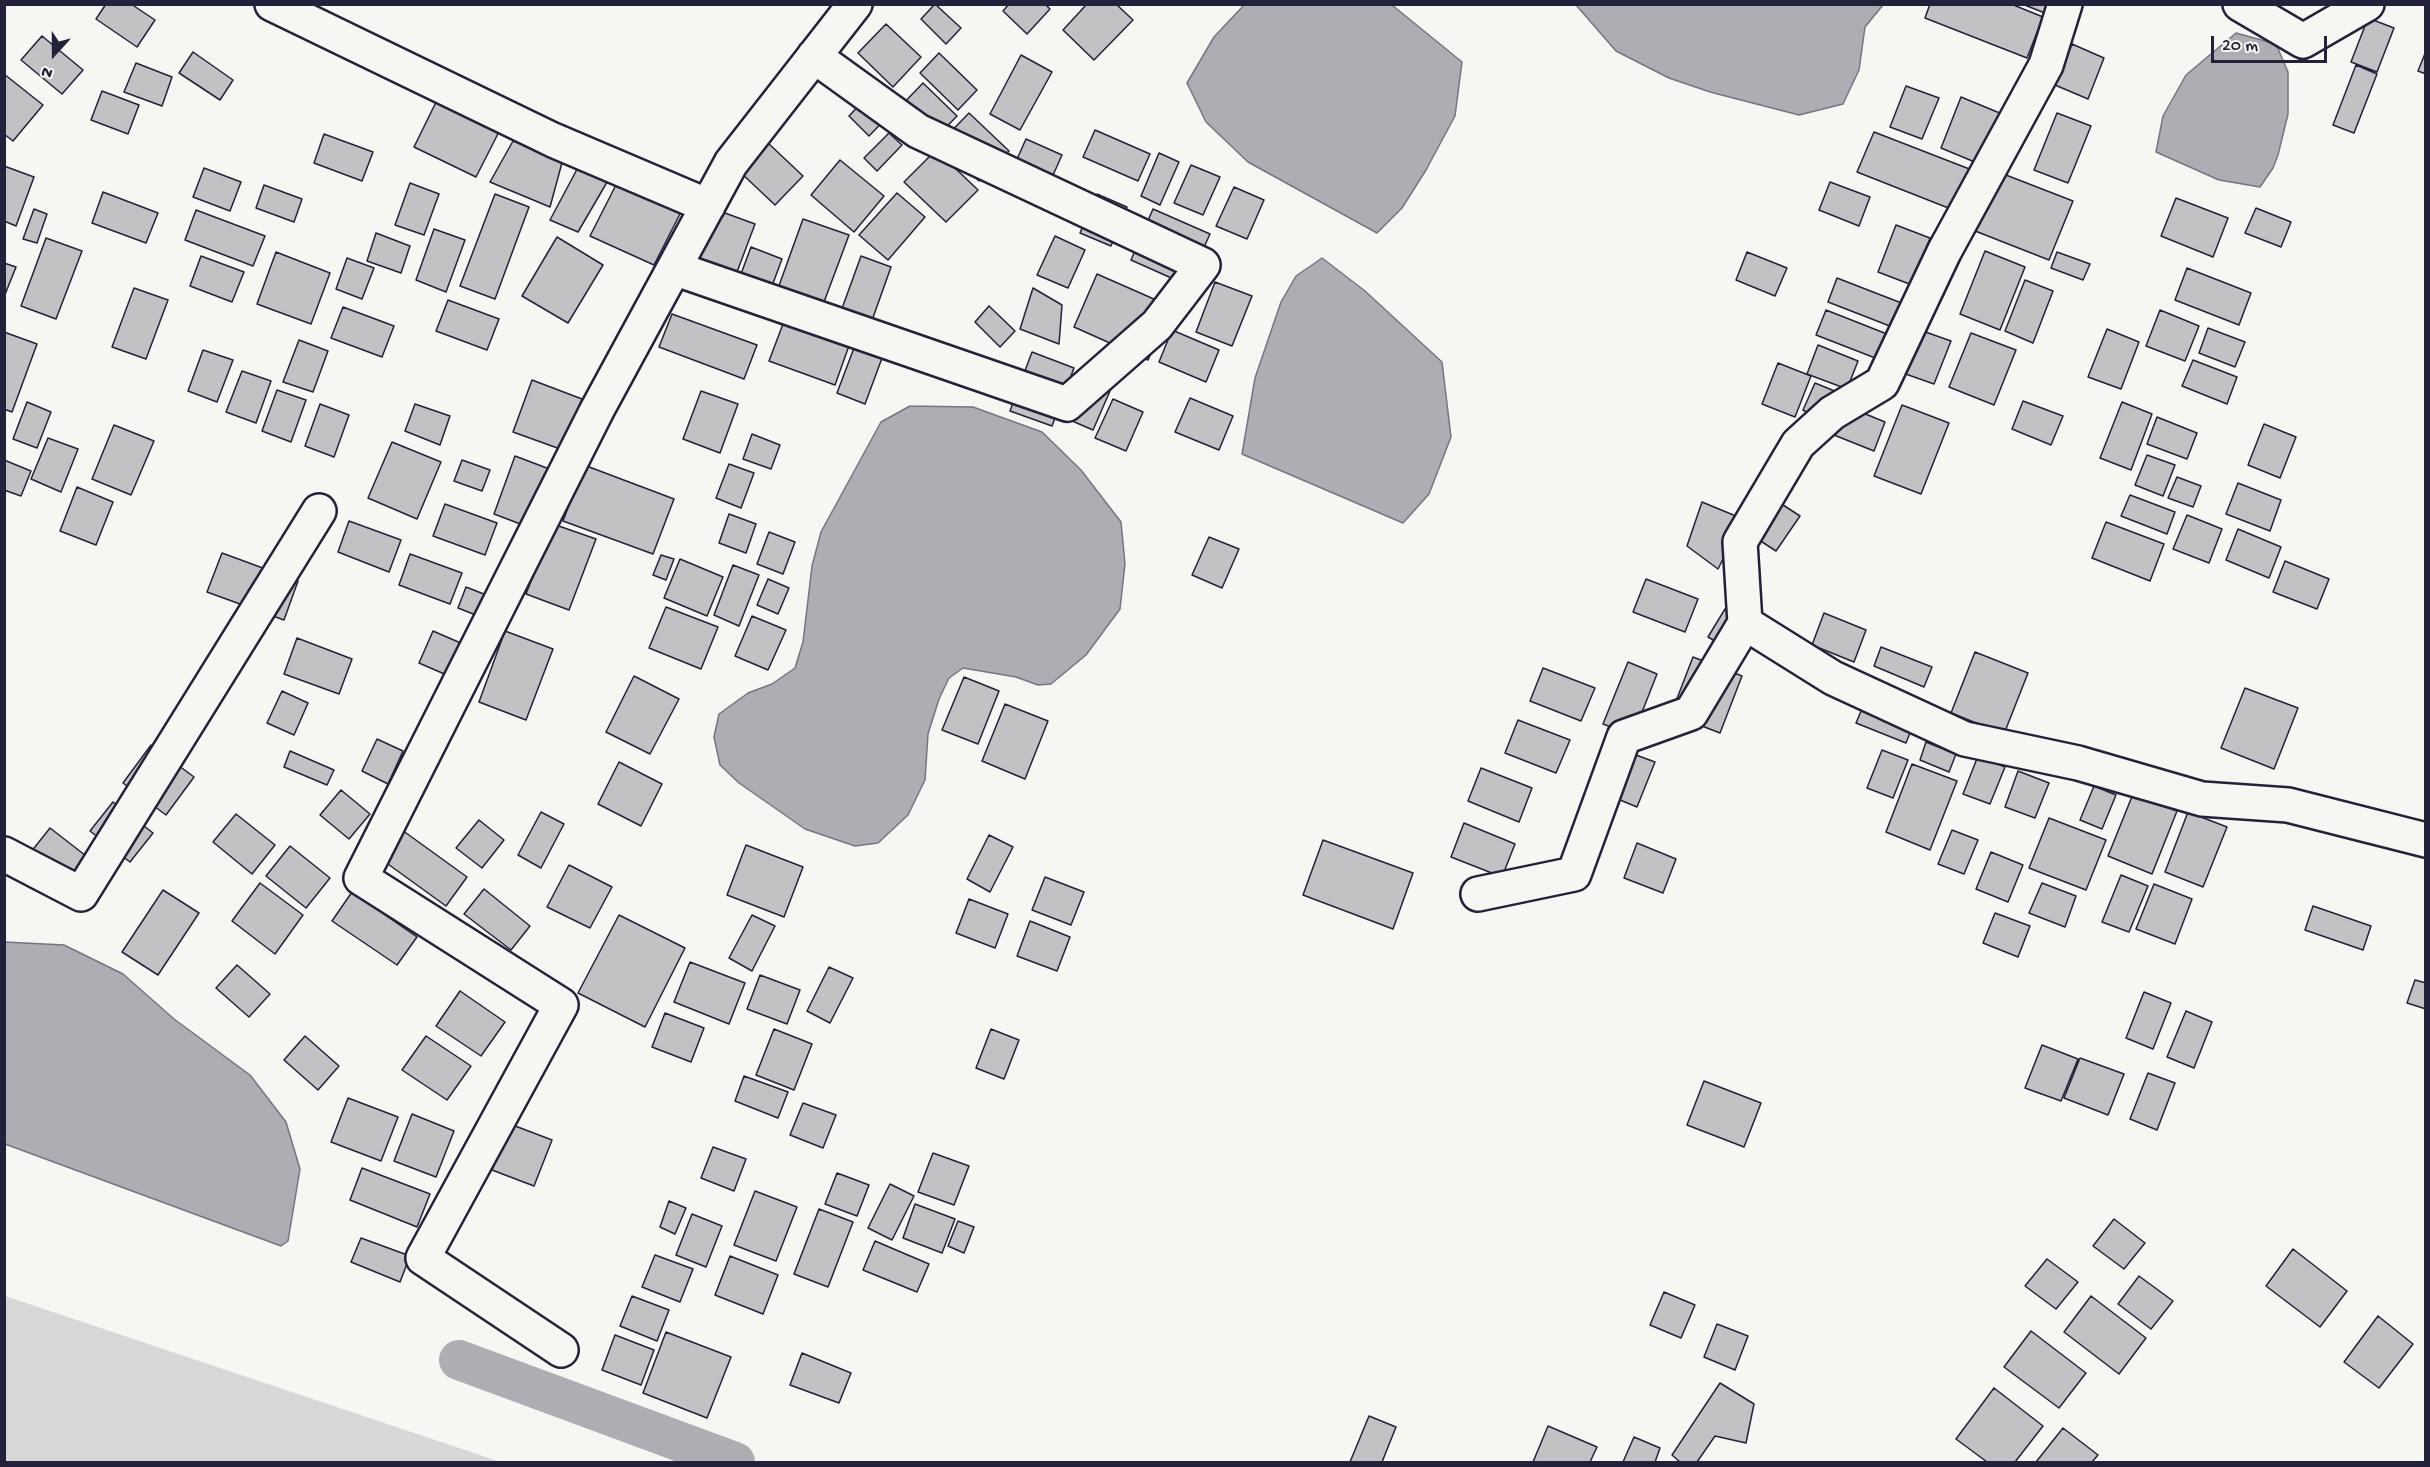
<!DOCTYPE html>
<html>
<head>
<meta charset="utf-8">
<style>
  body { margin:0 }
  #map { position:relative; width:2430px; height:1467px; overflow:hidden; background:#f6f6f2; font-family:"Gochi Hand",sans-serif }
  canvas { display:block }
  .frame { position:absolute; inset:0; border:6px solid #22223b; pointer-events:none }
  .north { position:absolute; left:24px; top:24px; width:60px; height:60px; -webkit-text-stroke:4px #f6f6f2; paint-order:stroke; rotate:201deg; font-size:16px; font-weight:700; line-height:24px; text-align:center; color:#22223b }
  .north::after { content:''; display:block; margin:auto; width:21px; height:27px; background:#22223b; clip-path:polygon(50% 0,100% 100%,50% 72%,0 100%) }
  .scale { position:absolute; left:2211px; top:36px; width:116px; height:27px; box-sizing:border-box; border:3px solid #22223b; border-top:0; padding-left:8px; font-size:18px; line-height:21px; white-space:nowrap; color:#22223b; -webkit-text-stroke:4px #f6f6f2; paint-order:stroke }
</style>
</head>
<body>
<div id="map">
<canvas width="2430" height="1467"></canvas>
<div class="frame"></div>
<div class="north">N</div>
<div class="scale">20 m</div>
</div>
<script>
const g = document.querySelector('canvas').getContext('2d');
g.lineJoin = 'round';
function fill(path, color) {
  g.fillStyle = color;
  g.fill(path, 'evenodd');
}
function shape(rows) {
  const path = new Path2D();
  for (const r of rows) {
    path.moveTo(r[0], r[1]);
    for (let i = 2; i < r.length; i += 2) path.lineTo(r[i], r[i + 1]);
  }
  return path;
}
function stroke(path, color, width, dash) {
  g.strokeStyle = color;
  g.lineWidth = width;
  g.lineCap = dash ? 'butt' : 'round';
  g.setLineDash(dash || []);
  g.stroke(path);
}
const green = shape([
  [5,1296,501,1462,5,1462]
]);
const water = shape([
  [1244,5,1392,5,1462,62,1455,116,1426,170,1402,208,1377,233,1248,162,1206,122,1187,83,1214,37,1244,5],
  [1576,5,1576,4,1883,5,1865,27,1859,70,1843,104,1799,115,1710,92,1669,78,1616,51,1576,5],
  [2236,33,2276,44,2288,72,2288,114,2278,155,2273,168,2260,187,2219,180,2156,152,2163,116,2186,75,2236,33],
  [1322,258,1365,291,1442,362,1451,437,1429,494,1403,523,1242,454,1255,378,1281,302,1296,276,1322,258],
  [910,406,973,407,1042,432,1081,470,1121,522,1125,564,1120,609,1086,655,1051,684,1038,685,1016,677,963,668,949,678,939,699,928,734,925,780,908,815,878,843,855,846,805,829,739,783,720,765,714,737,719,714,748,693,772,684,795,668,803,642,812,566,821,532,881,422,910,406],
  [5,942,64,945,123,974,174,1019,250,1075,286,1122,300,1169,288,1241,281,1246,5,1144,5,942]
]);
const canal = shape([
  [459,1360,735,1462]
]);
const building = shape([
  [106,4,131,4,155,20,137,47,96,19,106,4],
  [935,4,961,28,946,44,921,19,935,4],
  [1009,4,1045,4,1050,9,1027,34,1003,11,1009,4],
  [1087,4,1116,4,1133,20,1094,60,1063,30,1087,4],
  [1930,4,2011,4,2043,17,2027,58,1925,18,1930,4],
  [2022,4,2054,4,2050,15,2022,4],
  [2368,18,2394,28,2377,72,2351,62,2368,18],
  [886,24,921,57,893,87,858,53,886,24],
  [42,36,83,70,62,94,21,60,42,36],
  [2072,44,2104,58,2088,99,2055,85,2072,44],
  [2426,51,2426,74,2418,71,2426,51],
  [193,52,233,80,220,100,179,73,193,52],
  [939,53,977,90,958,110,920,73,939,53],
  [1021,55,1052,72,1020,130,990,114,1021,55],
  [136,63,172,77,162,106,124,92,136,63],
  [2356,65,2377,74,2354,133,2333,125,2356,65],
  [4,74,43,105,13,141,4,134,4,74],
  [923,83,957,116,931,143,897,110,923,83],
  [879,84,900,104,869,136,849,116,879,84],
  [1906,86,1939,98,1922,139,1890,127,1906,86],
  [102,91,139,105,128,134,91,120,102,91],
  [440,94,504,122,476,177,414,147,440,94],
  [1961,97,2002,114,1982,165,1941,148,1961,97],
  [969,113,1009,151,979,181,940,143,969,113],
  [2057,113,2091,126,2068,183,2034,170,2057,113],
  [1095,130,1150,154,1138,181,1083,157,1095,130],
  [1874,132,1972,170,1956,211,1857,172,1874,132],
  [889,133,902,145,877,171,864,158,889,133],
  [324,134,373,152,362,181,314,163,324,134],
  [1026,139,1062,155,1041,202,1005,186,1026,139],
  [513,141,563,159,550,207,490,182,513,141],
  [768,143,803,176,775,205,740,172,768,143],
  [936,150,978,190,946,222,904,182,936,150],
  [1159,153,1179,162,1160,205,1141,196,1159,153],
  [583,158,610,177,578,232,550,220,583,158],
  [840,160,884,196,854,232,811,195,840,160],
  [1191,165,1220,177,1203,215,1174,203,1191,165],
  [4,166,34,177,16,226,4,221,4,166],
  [204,168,241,182,230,211,193,197,204,168],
  [1993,170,2073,201,2049,260,1970,229,1993,170],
  [619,179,683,208,654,265,590,236,619,179],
  [1830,182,1870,197,1859,226,1819,210,1830,182],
  [410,183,439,194,424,235,395,225,410,183],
  [264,185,302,199,294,222,256,208,264,185],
  [1234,187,1264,200,1247,239,1216,226,1234,187],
  [103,192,158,213,146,243,92,223,103,192],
  [897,193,925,217,888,260,859,235,897,193],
  [495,194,529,207,495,299,460,286,495,194],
  [1097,194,1127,207,1111,246,1080,233,1097,194],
  [2176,198,2228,218,2213,257,2161,236,2176,198],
  [2256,208,2291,222,2281,247,2245,233,2256,208],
  [34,209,47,214,37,243,23,239,34,209],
  [714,209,755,224,737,272,696,257,714,209],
  [1153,209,1210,234,1187,285,1131,260,1153,209],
  [196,210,265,236,253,266,185,240,196,210],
  [803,219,849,235,821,310,776,294,803,219],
  [1896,225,1930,238,1912,285,1878,272,1896,225],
  [434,229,465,240,446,292,416,280,434,229],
  [376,233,410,246,401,273,367,261,376,233],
  [1055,236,1085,250,1068,288,1037,275,1055,236],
  [557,237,603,265,568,323,522,296,557,237],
  [46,238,82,251,56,319,21,306,46,238],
  [751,247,782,259,772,286,741,274,751,247],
  [1985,251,2025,267,2000,330,1960,314,1985,251],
  [276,252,330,273,311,324,257,304,276,252],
  [1747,252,1787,268,1775,296,1736,280,1747,252],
  [2057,252,2090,264,2083,280,2051,268,2057,252],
  [201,256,244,272,232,302,190,286,201,256],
  [861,256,891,267,870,326,840,314,861,256],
  [347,258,374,268,362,299,336,289,347,258],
  [4,263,16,267,4,297,4,263],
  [2187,268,2251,293,2239,325,2175,300,2187,268],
  [1097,274,1172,307,1148,360,1074,327,1097,274],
  [1837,278,1904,304,1895,328,1828,302,1837,278],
  [2025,280,2053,291,2033,343,2005,331,2025,280],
  [1215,282,1252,296,1232,346,1196,332,1215,282],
  [134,288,168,300,146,359,112,347,134,288],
  [1033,288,1062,305,1059,344,1020,329,1033,288],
  [448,300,499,319,487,350,436,331,448,300],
  [989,306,1015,331,1000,347,975,322,989,306],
  [343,307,394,326,382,357,331,338,343,307],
  [1826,310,1892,336,1883,361,1816,335,1826,310],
  [2160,310,2199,326,2185,361,2146,346,2160,310],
  [672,314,757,345,744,379,659,347,672,314],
  [786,316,851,340,835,385,769,361,786,316],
  [2208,328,2245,342,2235,367,2199,353,2208,328],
  [1917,329,1951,341,1934,384,1900,372,1917,329],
  [2107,329,2139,342,2121,389,2088,377,2107,329],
  [1172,330,1219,350,1206,382,1159,362,1172,330],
  [4,332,37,344,12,412,4,409,4,332],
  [1971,333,2016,350,1994,405,1949,387,1971,333],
  [299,340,328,351,313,392,283,382,299,340],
  [857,340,885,350,865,404,837,393,857,340],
  [1818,345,1858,361,1847,389,1807,374,1818,345],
  [203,350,233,360,217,402,188,391,203,350],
  [1032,352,1074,368,1052,426,1010,411,1032,352],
  [2193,360,2237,377,2227,404,2182,386,2193,360],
  [1778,363,1811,376,1795,417,1762,404,1778,363],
  [242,371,271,381,256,423,226,412,242,371],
  [1080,378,1110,391,1093,430,1063,417,1080,378],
  [532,380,582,399,563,450,513,432,532,380],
  [1815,383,1837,392,1819,419,1803,410,1815,383],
  [277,390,306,400,291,442,262,431,277,390],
  [701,391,738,404,720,453,683,439,701,391],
  [1190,398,1233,416,1219,450,1175,432,1190,398],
  [1113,399,1143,412,1126,451,1095,438,1113,399],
  [2023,401,2063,416,2051,445,2012,429,2023,401],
  [27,402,51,412,37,448,13,439,27,402],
  [2122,402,2152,414,2131,470,2100,458,2122,402],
  [320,404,349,415,334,457,305,446,320,404],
  [415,404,450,416,440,445,405,431,415,404],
  [1902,405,1949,423,1921,494,1874,476,1902,405],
  [1846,406,1885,422,1874,451,1834,435,1846,406],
  [2157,417,2197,433,2187,459,2147,444,2157,417],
  [2264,424,2296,437,2280,478,2248,465,2264,424],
  [114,425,154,441,131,495,92,479,114,425],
  [752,434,780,445,771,469,743,459,752,434],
  [48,438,78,449,61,492,31,479,48,438],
  [392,442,441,462,417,519,368,498,392,442],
  [2147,455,2175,465,2163,496,2135,485,2147,455],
  [515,456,552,470,531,528,494,514,515,456],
  [4,460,31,471,21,496,4,490,4,460],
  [462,460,490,470,482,491,454,481,462,460],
  [729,464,754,473,741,508,716,498,729,464],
  [584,465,674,499,653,554,563,521,584,465],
  [2177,477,2201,486,2193,507,2168,498,2177,477],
  [2238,483,2281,500,2270,531,2226,514,2238,483],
  [77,487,113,502,96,545,60,531,77,487],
  [2130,495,2175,512,2167,534,2121,516,2130,495],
  [1702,502,1743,519,1718,569,1687,546,1702,502],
  [1780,503,1800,516,1776,551,1756,538,1780,503],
  [445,504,497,523,485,555,433,536,445,504],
  [729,514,756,524,746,553,719,543,729,514],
  [2187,515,2222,529,2209,563,2173,549,2187,515],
  [349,521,401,540,389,572,338,552,349,521],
  [2106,522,2164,544,2150,581,2092,558,2106,522],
  [553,524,596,539,569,610,526,594,553,524],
  [2238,529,2281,547,2269,578,2226,560,2238,529],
  [769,532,795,542,783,574,757,564,769,532],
  [1209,537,1239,549,1222,588,1192,575,1209,537],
  [222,553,298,581,284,620,207,592,222,553],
  [410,554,462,573,450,604,399,585,410,554],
  [661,555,674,559,666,580,653,575,661,555],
  [680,559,723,577,707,616,664,598,680,559],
  [2285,561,2329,579,2317,609,2273,592,2285,561],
  [733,565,759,575,739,626,714,615,733,565],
  [768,579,789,588,778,614,757,605,768,579],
  [1646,579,1698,599,1685,632,1633,612,1646,579],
  [466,587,494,598,486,619,458,608,466,587],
  [666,607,718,627,701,669,649,648,666,607],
  [1725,609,1746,630,1730,650,1708,637,1725,609],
  [1824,613,1866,630,1854,662,1812,645,1824,613],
  [752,616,786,630,768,670,735,656,752,616],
  [433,631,463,644,449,676,419,663,433,631],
  [505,631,553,649,526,720,479,702,505,631],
  [297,638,352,659,339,694,284,674,297,638],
  [1881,647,1932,667,1924,687,1874,666,1881,647],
  [1975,652,2028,673,2004,734,1951,713,1975,652],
  [1693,657,1742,676,1720,733,1671,714,1693,657],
  [1628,662,1657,674,1633,735,1603,724,1628,662],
  [1543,668,1595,688,1581,721,1530,701,1543,668],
  [634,676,679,699,650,754,606,732,634,676],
  [964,677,999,691,978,744,942,730,964,677],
  [2245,688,2298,708,2274,769,2221,748,2245,688],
  [282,691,308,703,294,735,267,723,282,691],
  [1005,704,1048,721,1025,779,982,761,1005,704],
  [1864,704,1914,723,1906,743,1856,723,1864,704],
  [1518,720,1570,740,1556,773,1505,753,1518,720],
  [377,739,403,751,388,784,362,771,377,739],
  [1926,742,1956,754,1949,772,1920,760,1926,742],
  [151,745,194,777,166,815,123,783,151,745],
  [1882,750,1908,760,1893,798,1867,788,1882,750],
  [290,751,334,770,327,785,284,767,290,751],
  [1625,751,1655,762,1637,807,1608,795,1625,751],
  [1978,756,2005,767,1990,804,1963,794,1978,756],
  [619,762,662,784,641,826,598,804,619,762],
  [1912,764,1957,781,1930,850,1886,832,1912,764],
  [1481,768,1532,788,1519,822,1468,801,1481,768],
  [2018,771,2049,783,2035,818,2005,807,2018,771],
  [2094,786,2116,795,2102,829,2080,820,2094,786],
  [341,790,370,814,349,839,320,815,341,790],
  [2133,794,2177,811,2152,874,2108,856,2133,794],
  [113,802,153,833,130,862,90,831,113,802],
  [541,812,564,824,541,868,518,855,541,812],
  [2188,812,2227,827,2203,887,2165,872,2188,812],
  [236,814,275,845,252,874,213,842,236,814],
  [2049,818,2106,840,2086,890,2029,868,2049,818],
  [479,820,504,840,482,868,456,848,479,820],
  [1464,823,1515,844,1502,877,1451,857,1464,823],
  [50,828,90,859,67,888,27,857,50,828],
  [402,830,467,877,446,906,381,859,402,830],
  [1952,830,1978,840,1964,874,1938,864,1952,830],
  [989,835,1013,847,990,892,967,879,989,835],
  [1323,840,1413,873,1393,929,1303,895,1323,840],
  [1637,843,1676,859,1663,893,1624,878,1637,843],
  [746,845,803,867,784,917,727,895,746,845],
  [290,846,330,878,306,908,266,876,290,846],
  [1991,852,2023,865,2008,902,1976,889,1991,852],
  [569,865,612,887,590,928,547,907,569,865],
  [2121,875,2148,886,2129,932,2102,922,2121,875],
  [1045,877,1084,892,1071,925,1032,910,1045,877],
  [260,883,303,915,275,954,232,921,260,883],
  [2042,883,2076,896,2065,927,2029,913,2042,883],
  [2154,884,2192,899,2175,944,2136,929,2154,884],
  [484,889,530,926,511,950,464,914,484,889],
  [163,890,199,913,158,975,122,952,163,890],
  [352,892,417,937,397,965,332,921,352,892],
  [969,899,1008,914,995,948,956,933,969,899],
  [2313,906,2371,926,2363,950,2305,930,2313,906],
  [1995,913,2030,926,2018,957,1983,943,1995,913],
  [619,915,685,948,645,1027,578,993,619,915],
  [752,915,775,926,752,971,729,958,752,915],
  [1030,921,1070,937,1057,971,1017,956,1030,921],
  [690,962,745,983,729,1024,674,1002,690,962],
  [237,965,270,994,249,1017,216,988,237,965],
  [829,967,853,978,830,1023,807,1011,829,967],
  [760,975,800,990,787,1024,747,1009,760,975],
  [2415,980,2426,983,2426,1009,2407,1003,2415,980],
  [460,991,505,1022,481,1056,436,1026,460,991],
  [2144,992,2171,1003,2153,1049,2126,1038,2144,992],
  [2186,1011,2212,1022,2194,1068,2167,1057,2186,1011],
  [665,1013,704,1028,691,1062,652,1047,665,1013],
  [774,1029,812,1044,794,1090,756,1075,774,1029],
  [991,1029,1019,1040,1004,1079,976,1068,991,1029],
  [305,1036,339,1066,318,1090,284,1060,305,1036],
  [426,1036,471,1066,447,1100,402,1070,426,1036],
  [2042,1045,2078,1059,2061,1101,2025,1088,2042,1045],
  [2080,1058,2124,1074,2108,1115,2064,1098,2080,1058],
  [2148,1073,2175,1083,2157,1130,2130,1119,2148,1073],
  [744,1076,788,1092,778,1118,735,1101,744,1076],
  [1704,1081,1761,1103,1744,1147,1687,1125,1704,1081],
  [348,1098,398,1117,381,1161,331,1142,348,1098],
  [803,1103,836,1115,823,1148,790,1135,803,1103],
  [412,1114,454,1131,436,1177,394,1161,412,1114],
  [510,1124,552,1140,534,1186,492,1170,510,1124],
  [713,1147,746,1159,734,1191,701,1178,713,1147],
  [933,1153,969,1166,954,1205,918,1192,933,1153],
  [362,1168,430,1194,417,1227,350,1200,362,1168],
  [837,1173,869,1185,857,1216,825,1204,837,1173],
  [890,1184,914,1196,892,1240,868,1228,890,1184],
  [755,1191,797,1207,776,1261,734,1245,755,1191],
  [669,1201,686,1208,675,1234,660,1227,669,1201],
  [915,1204,955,1219,942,1253,903,1238,915,1204],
  [819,1209,853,1222,828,1287,794,1274,819,1209],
  [692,1214,722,1226,706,1267,676,1255,692,1214],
  [2114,1219,2145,1243,2124,1269,2093,1246,2114,1219],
  [958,1221,974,1227,964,1253,948,1246,958,1221],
  [361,1238,410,1256,400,1282,351,1262,361,1238],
  [875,1241,929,1264,917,1292,863,1270,875,1241],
  [2293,1249,2347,1291,2320,1327,2266,1286,2293,1249],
  [655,1255,693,1269,680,1302,642,1287,655,1255],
  [730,1256,778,1275,763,1314,715,1295,730,1256],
  [2047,1259,2078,1282,2056,1309,2025,1286,2047,1259],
  [2139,1276,2173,1301,2151,1329,2118,1304,2139,1276],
  [1664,1292,1695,1305,1681,1338,1650,1325,1664,1292],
  [632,1296,669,1310,657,1341,620,1326,632,1296],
  [2091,1296,2146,1338,2119,1374,2064,1332,2091,1296],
  [2378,1316,2413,1344,2379,1388,2344,1362,2378,1316],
  [1717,1324,1748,1336,1735,1370,1704,1357,1717,1324],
  [2031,1331,2086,1373,2059,1408,2004,1367,2031,1331],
  [666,1332,731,1357,707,1418,643,1393,666,1332],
  [615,1335,654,1350,641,1385,602,1370,615,1335],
  [802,1353,851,1373,839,1403,790,1385,802,1353],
  [1720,1383,1754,1404,1746,1443,1715,1436,1697,1462,1680,1462,1672,1455,1720,1383],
  [1994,1388,2043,1426,2015,1462,1987,1462,1956,1439,1994,1388],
  [1369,1416,1396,1427,1382,1462,1350,1462,1369,1416],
  [1548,1426,1597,1447,1590,1462,1533,1462,1548,1426],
  [2063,1428,2098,1455,2092,1462,2036,1462,2063,1428],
  [1634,1437,1660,1448,1655,1462,1623,1462,1634,1437]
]);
const minor = shape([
  [272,4,553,140,708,206],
  [2065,4,2046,65,1944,252,1882,383,1832,413,1798,444,1740,542,1745,623,1833,678,1965,739,2078,763,2202,799,2288,805,2426,840],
  [2240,4,2303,41,2367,4],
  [688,273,1067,404,1157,325,1203,265,918,131,814,56],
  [4,854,81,894,319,511],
  [1478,894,1574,874,1624,737,1691,713,1745,623],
  [561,1350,423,1258,561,1005,361,878,597,410,731,163,855,4]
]);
fill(green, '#d7d7d7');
fill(water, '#adadb3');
stroke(water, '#757583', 1.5);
stroke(canal, '#adadb3', 40);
fill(building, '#c2c2c4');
stroke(building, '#22223b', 1.5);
stroke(minor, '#22223b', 38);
stroke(minor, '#f6f6f2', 33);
</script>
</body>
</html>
